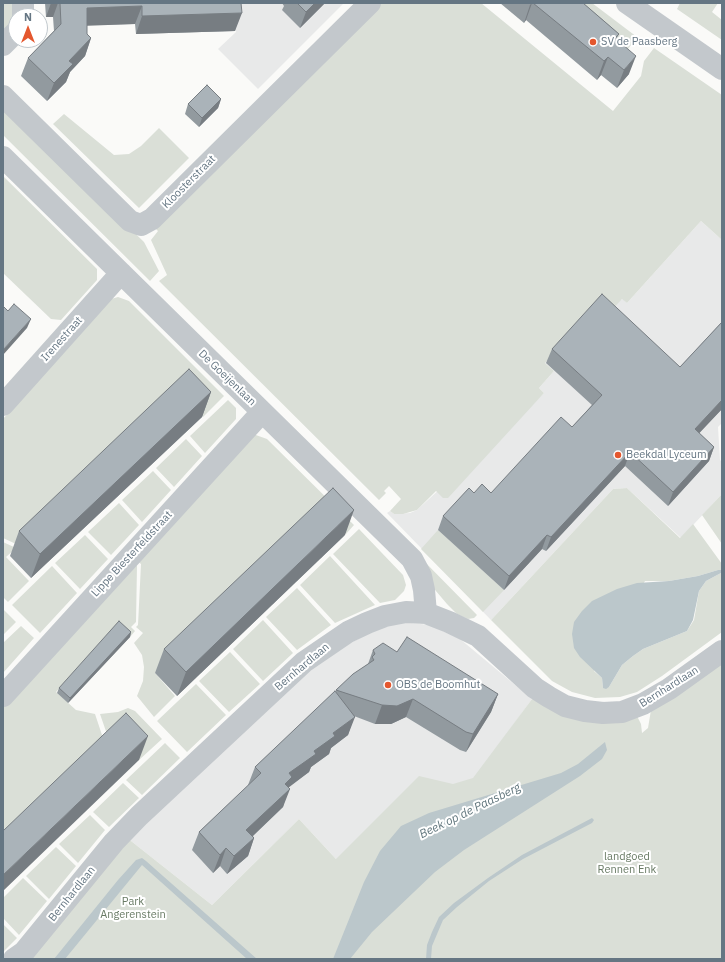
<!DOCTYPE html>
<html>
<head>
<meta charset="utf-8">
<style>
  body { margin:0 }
  #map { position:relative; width:725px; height:962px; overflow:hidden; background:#fafaf8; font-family:"IBM Plex Sans",sans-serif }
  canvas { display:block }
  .frame { position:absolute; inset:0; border:4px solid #657683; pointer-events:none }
  .north { position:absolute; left:8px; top:8px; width:40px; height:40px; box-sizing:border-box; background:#fff; border:1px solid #c1c8cd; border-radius:50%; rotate:0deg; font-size:11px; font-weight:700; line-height:16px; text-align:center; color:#657683 }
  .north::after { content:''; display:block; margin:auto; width:14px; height:18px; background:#e4572e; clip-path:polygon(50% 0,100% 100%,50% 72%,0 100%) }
</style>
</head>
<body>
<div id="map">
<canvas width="725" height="962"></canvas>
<div class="frame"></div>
<div class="north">N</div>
</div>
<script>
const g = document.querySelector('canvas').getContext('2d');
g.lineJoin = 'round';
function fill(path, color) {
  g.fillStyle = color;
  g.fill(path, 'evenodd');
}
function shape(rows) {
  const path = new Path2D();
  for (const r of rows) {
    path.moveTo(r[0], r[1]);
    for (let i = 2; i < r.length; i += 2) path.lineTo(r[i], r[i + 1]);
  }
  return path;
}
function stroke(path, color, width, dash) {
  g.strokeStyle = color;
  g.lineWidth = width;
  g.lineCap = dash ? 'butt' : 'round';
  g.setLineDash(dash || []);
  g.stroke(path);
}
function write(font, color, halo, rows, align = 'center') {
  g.font = font + ' "IBM Plex Sans",sans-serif';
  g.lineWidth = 4;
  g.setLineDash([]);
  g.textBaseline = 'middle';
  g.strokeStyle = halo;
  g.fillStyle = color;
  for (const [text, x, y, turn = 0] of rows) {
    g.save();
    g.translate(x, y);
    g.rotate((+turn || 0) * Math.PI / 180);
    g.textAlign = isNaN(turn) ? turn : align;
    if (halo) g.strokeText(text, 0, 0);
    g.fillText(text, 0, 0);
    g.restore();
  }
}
const built = shape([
  [235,3,344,3,258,89,218,49,236,32],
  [701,221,722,240,722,423,718,427,720,460,722,462,722,494,681,538,627,488,613,489,491,620,387,513,390,511,394,514,410,513,417,510,544,393,539,388,554,371,545,363,596,307,623,299,627,303],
  [392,621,430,625,460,639,532,699,474,779,337,860,299,819,212,905,126,837,311,664]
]);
const green = shape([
  [3,3,16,3,16,21,3,37],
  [380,3,481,3,613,111,641,76,644,61,654,48,722,95,722,240,701,221,627,303,622,299,606,316,596,308,545,363,554,371,539,388,544,393,448,498,443,498,436,491,417,510,403,514,394,514,390,511,401,499,389,486,384,491,386,493,379,500,159,281,167,275,151,240,158,231,155,228],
  [562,3,592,3,637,37,625,53],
  [680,3,718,3,712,12,722,20,722,40,677,9],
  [3,105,144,242,159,271,150,281,3,135],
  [64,114,114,155,129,154,141,146,159,128,189,158,139,208,53,124],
  [3,176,97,269,97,280,61,320,51,319,3,273],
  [118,297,129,301,224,396,203,417,178,391,16,544,3,538,3,419,111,299],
  [228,400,236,408,236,419,205,453,190,436],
  [253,434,267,439,354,525,346,534,324,512,155,673,175,696,154,717,137,696,143,681,144,667,142,655,134,643,143,633,136,627,138,625,141,564,135,559],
  [186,439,202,456,174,487,156,468],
  [153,471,171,490,142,522,122,500],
  [627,488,680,538,693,524,722,564,722,632,662,676,637,692,620,697,595,698,572,692,552,681,491,620,613,489],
  [718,570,721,573,706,581,699,591,694,620,687,631,643,649,633,656,622,665,609,687,603,688,602,678,594,671,645,581,669,581,698,576],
  [722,494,722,544,702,515],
  [119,503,139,525,111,555,88,532],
  [359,529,403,575,406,585,404,591,395,600,380,603,333,554],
  [438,530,504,590,483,612,421,549],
  [85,535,108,559,80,589,55,563],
  [3,542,16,548,6,557,29,581,8,602,3,597],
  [418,555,477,615,474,618,468,619,457,614,447,604,430,584],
  [330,556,375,605,335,623,300,585],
  [133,561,137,566,136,622,131,627,135,631,130,637,116,625,56,692,76,710,95,714,105,744,3,840,3,703],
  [52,566,77,593,40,633,12,605],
  [297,588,331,625,297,650,266,617],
  [3,609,16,622,3,635],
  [263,620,293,653,263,681,233,649],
  [21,626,34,638,3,673,3,643],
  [230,652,260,684,229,712,199,681],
  [722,661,722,959,25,959,126,837,212,905,299,819,336,859,419,776,453,784,473,778,532,699,637,716,641,724,642,733,648,728,651,710],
  [196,684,226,715,187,752,157,721],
  [128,708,135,711,162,739,139,760,110,743,100,714,118,712],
  [165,743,180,758,142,795,126,780],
  [123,783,139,798,109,827,93,812],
  [90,815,105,830,78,863,59,844],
  [56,847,76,866,49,899,26,876],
  [23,878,47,901,19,935,3,918,3,898],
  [3,924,17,938,3,952]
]);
const water = shape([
  [718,570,721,570,721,573,706,581,699,591,693,620,687,631,643,649,633,656,622,665,609,687,606,689,603,688,602,678,580,657,574,648,572,634,574,622,582,611,592,601,617,589,637,583,669,581,698,576],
  [605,742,607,750,602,759,580,776,464,850,435,872,372,932,350,959,333,959,364,882,380,851,401,826,429,813,561,773,578,764],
  [592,818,594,820,592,823,523,859,489,881,457,907,443,920,432,946,431,959,426,959,427,945,432,932,439,917,454,903,488,878,522,855],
  [142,858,146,861,257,959,247,959,142,865,65,959,54,959,118,880,136,860]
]);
const minor = shape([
  [23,3,23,16],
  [627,3,722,69],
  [3,45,16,32],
  [3,96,130,221,141,225,152,219,370,3],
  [3,157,412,559,421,576,424,590,426,613],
  [3,405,121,273],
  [3,696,262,412],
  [14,959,24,952,114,842,139,816,304,662,348,632,367,623,385,616,406,612,426,613,449,622,478,636,535,688,549,697,565,706,585,711,603,713,622,712,643,704,669,689,722,651]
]);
const wall = shape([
  [45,3,241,3,235,31,136,34,135,24,87,25,87,34,91,38,85,56,70,72,66,82,47,101,21,76,28,58,54,31,53,17,46,17],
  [282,3,325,3,300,28,282,10,284,6],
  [500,3,583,3,619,34,616,40,629,74,617,88,601,75,597,80,526,20,524,23],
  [221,99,218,108,199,127,185,114,188,104],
  [722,322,722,409,699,433,714,447,709,461,668,506,625,466,546,551,542,549,504,590,438,530,443,516,474,493,491,493,572,427,592,405,546,363,552,349,680,367],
  [211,392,202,417,31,578,10,556,19,531],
  [345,535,177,696,155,673,164,649],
  [131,632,130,637,68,703,57,693,59,688],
  [373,650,397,652,498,694,491,712,466,752,460,750,406,717,391,724,375,724,354,716,348,735,331,748,329,754,311,767,309,772,288,787,283,807,253,836,254,838,248,856,227,874,220,866,213,873,192,850,199,832,249,785,248,785,255,767,336,692,336,690,368,664]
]);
const shadedWall = shape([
  [51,3,58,3,53,17,46,17],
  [315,3,325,3,300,28,306,12],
  [532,3,526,20,524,23,530,5],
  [142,6,135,24,81,26,87,8],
  [242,13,235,31,136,34,142,16],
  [91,38,85,56,70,72,66,82,47,101,54,83,69,61],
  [636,56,629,74,617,88,624,70],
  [608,57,601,75,597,80,604,61],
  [221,99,218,108,199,127,202,118],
  [31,319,27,328,3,355,3,350],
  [211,392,202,417,31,578,40,554],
  [722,400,722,409,690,443,695,429],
  [714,447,709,461,668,506,673,492],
  [630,452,625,466,546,551,551,537],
  [354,510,345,535,177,696,186,672],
  [547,535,542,549,504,590,509,576],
  [131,632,130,637,68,703,70,698],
  [498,694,491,712,466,752,473,734],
  [413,699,406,717,391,724,375,724,382,705],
  [355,717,348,735,331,748,329,754,311,767,309,772,288,788,290,789,283,807,240,848,246,830,289,773,333,733],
  [148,736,139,760,3,891,3,875],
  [254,838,248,856,227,874,234,856],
  [226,848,220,866,213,873,220,855]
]);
const building = shape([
  [60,3,241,3,242,13,142,16,142,6,87,8,87,34,91,38,69,61,73,64,54,83,28,58,61,24,60,3],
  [297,3,315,3,306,12,297,3],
  [533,3,583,3,619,34,615,38,636,56,624,70,608,57,604,61,533,3],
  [207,85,221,99,202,118,188,104,207,85],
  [602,294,680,367,722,322,722,400,695,429,714,447,673,492,630,452,551,537,547,535,509,576,443,516,469,488,474,493,482,484,491,493,561,417,572,427,602,395,552,349,602,294],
  [14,304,31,319,3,350,3,306,8,311,14,304],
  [189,369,211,392,40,554,19,531,189,369],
  [333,488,354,510,186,672,164,649,333,488],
  [119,621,131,632,70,698,59,688,119,621],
  [407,637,498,694,473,734,466,732,413,699,397,706,382,705,336,690,353,674,374,660,372,657,375,654,373,650,383,643,397,652,407,637],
  [335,691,355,717,333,733,335,736,314,751,316,754,289,773,292,777,285,784,290,789,246,830,254,838,234,856,226,848,220,855,199,832,261,773,255,767,335,691],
  [126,713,148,736,3,875,3,831,126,713]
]);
const markers = [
  [593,42,4,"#e4572e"],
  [618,455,4,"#e4572e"],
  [388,685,4,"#e4572e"]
];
const poiNames = [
  ["SV de Paasberg",601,42],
  ["Beekdal Lyceum",626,455],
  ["OBS de Boomhut",396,685]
];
const streetNames = [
  ["Kloosterstraat",189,182,-45],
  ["Irenestraat",62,339,-48],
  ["De Goeijenlaan",227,378,44],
  ["Lippe Biesterfeldstraat",132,554,-47],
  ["Bernhardlaan",302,667,-40],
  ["Bernhardlaan",669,687,-32],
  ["Bernhardlaan",72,894,-51]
];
const parkNames = [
  ["landgoed",627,857],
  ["Rennen Enk",627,870],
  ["Park",133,902],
  ["Angerenstein",133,915]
];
const waterNames = [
  ["Beek op de Paasberg",470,811,-26]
];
fill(built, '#e8e9e9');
fill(green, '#dadfd7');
fill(water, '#bbc7cb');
stroke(minor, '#c3c8cc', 22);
fill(wall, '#929a9f');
fill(shadedWall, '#777d82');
fill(building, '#aab3b9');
stroke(building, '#777d82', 1);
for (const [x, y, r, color] of markers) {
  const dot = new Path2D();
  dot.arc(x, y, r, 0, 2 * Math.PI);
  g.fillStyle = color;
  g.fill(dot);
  stroke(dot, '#fff', 1.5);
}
write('11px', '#657683', '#fff', poiNames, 'left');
write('11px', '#657683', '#fff', streetNames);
write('11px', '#687a64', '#fff', parkNames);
write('italic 12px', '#60757c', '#fff', waterNames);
</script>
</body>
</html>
